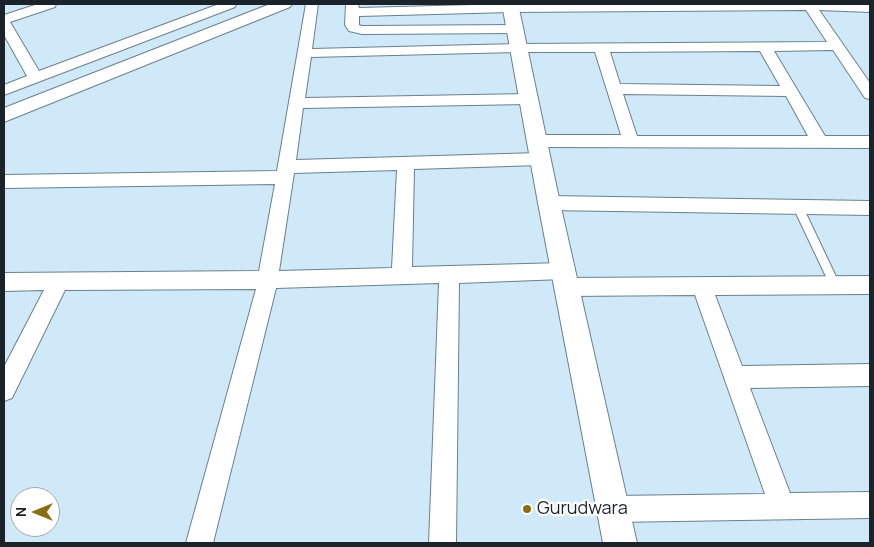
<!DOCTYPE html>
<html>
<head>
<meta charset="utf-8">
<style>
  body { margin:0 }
  #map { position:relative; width:874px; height:547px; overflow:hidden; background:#d0e9f9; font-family:Manrope,sans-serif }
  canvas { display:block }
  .frame { position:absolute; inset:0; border:5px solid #1a2329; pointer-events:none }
  .north { position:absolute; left:10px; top:487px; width:50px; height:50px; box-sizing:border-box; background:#fff; border:1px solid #a3a7a9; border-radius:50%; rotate:270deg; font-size:14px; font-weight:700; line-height:20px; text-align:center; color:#1a2329 }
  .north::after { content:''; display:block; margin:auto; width:18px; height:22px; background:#8c6e10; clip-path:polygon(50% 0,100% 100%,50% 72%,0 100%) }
</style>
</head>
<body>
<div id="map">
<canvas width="874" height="547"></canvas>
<div class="frame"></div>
<div class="north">N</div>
</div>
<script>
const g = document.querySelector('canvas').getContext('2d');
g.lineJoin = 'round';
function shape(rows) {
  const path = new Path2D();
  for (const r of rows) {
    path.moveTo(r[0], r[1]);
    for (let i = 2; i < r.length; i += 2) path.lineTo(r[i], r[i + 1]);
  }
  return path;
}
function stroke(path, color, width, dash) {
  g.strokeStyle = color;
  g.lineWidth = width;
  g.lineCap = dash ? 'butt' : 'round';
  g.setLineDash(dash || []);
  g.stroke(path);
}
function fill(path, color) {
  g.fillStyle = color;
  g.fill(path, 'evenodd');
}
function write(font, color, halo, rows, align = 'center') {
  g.font = font + ' Manrope,sans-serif';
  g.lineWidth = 4.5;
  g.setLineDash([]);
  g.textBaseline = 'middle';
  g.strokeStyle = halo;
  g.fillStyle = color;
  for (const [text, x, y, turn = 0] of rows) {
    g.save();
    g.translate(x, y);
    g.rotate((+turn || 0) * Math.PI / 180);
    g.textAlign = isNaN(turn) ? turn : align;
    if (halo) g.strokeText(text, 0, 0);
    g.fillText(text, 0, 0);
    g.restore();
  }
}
const service = shape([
  [798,203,803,207,840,285,839,288,835,289,831,288,830,285,793,207,798,203]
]);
const minor = shape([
  [38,4,56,4,55,7,10,22,39,71,219,4,236,4,235,7,4,95,4,85,27,76,4,35,4,15,38,4],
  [306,4,318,4,312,49,518,44,827,42,806,10,511,12,359,16,359,25,362,26,515,25,522,29,515,33,362,34,349,31,345,25,346,4,358,4,359,8,511,4,870,4,870,12,819,10,870,83,870,99,865,98,833,50,774,51,825,136,870,136,870,148,536,147,530,145,528,141,530,137,536,135,621,135,595,52,518,52,311,57,305,98,528,94,533,95,536,99,533,103,528,104,303,108,296,160,540,153,546,155,548,159,546,163,540,165,414,169,412,267,563,263,570,265,573,271,570,277,566,278,870,276,870,294,715,295,742,366,870,364,870,386,750,388,790,493,870,492,870,518,613,522,604,518,600,509,604,500,613,496,765,494,695,295,566,296,559,293,556,287,559,281,563,279,459,283,456,543,429,543,439,283,276,288,213,543,186,543,256,289,65,290,12,398,4,401,4,367,44,290,4,291,4,273,259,271,275,184,4,188,4,175,277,171,306,4],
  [760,51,780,86,620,84,610,52,760,51],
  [623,94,786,96,808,136,637,136,623,94],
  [397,170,392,268,279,271,294,173,397,170],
  [549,196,870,201,870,215,549,210,543,208,540,203,543,198,549,196]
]);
const tertiary = shape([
  [270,4,292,4,290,7,4,122,4,108,270,4],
  [502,4,518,4,560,203,637,543,603,543,538,203,502,4]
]);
const markers = [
  [527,509,5,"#8c6e10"]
];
const nearPoinames = [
  ["Gurudwara",537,509]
];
stroke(service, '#69808e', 2);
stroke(minor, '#69808e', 2);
stroke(tertiary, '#69808e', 2);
fill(service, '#fff');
fill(minor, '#fff');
fill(tertiary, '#fff');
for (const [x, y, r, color] of markers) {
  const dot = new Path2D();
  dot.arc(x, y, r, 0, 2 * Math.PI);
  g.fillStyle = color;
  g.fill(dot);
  stroke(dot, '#fff', 2);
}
write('18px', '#1a2329', '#fff', nearPoinames, 'left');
</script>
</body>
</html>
